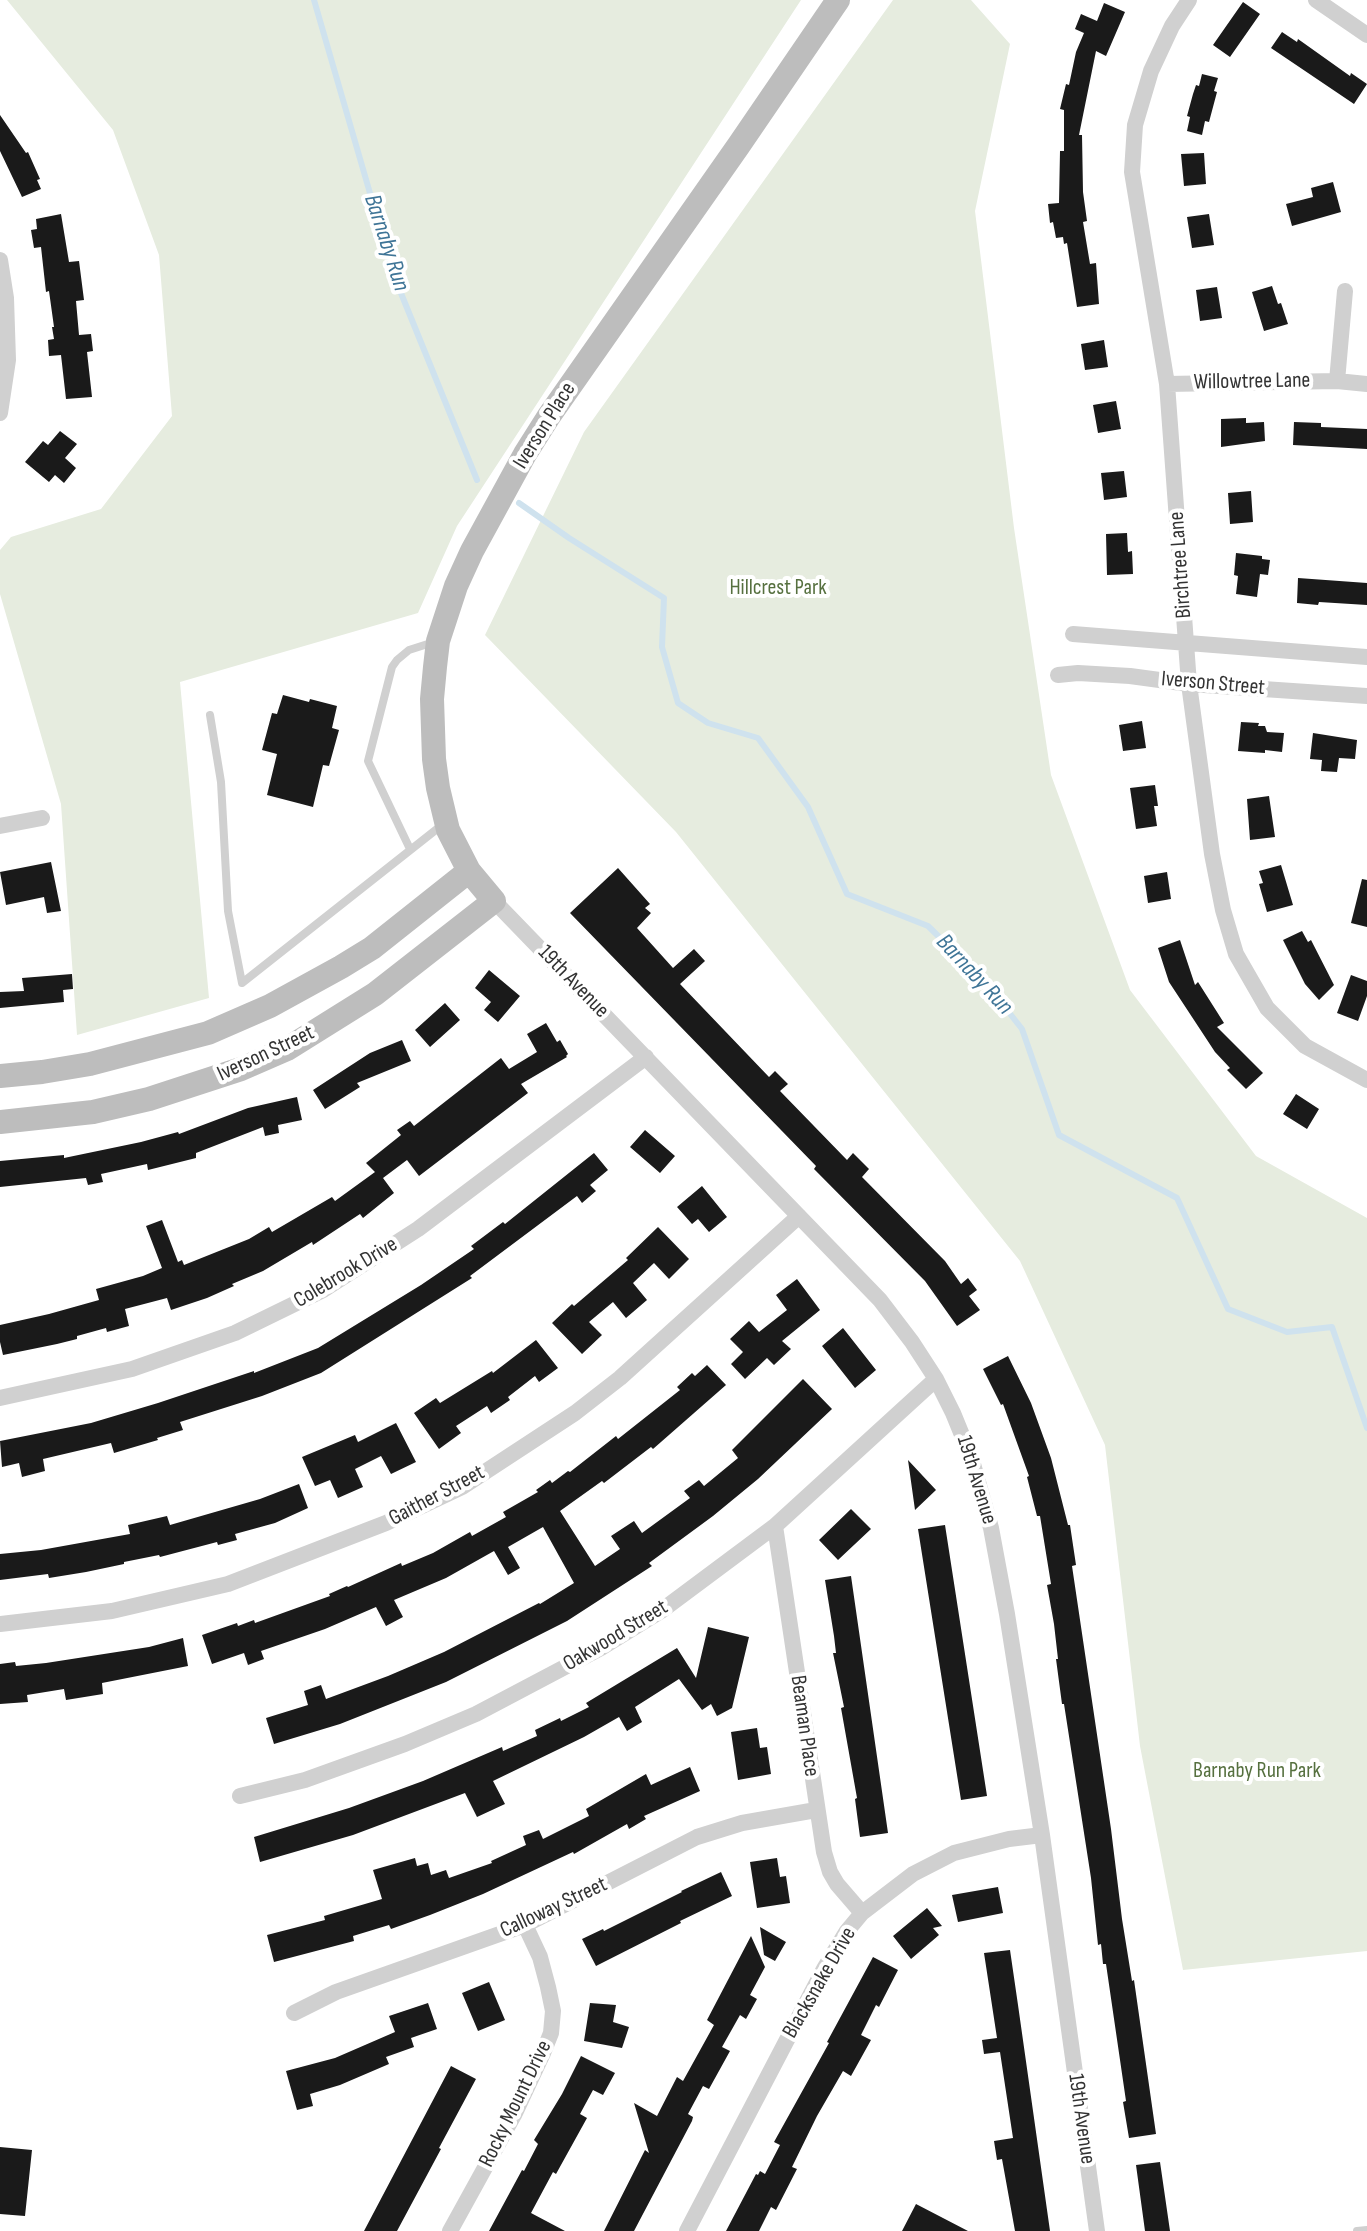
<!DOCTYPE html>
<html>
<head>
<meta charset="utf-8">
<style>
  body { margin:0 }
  canvas { display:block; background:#fff }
</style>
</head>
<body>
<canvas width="1367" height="2231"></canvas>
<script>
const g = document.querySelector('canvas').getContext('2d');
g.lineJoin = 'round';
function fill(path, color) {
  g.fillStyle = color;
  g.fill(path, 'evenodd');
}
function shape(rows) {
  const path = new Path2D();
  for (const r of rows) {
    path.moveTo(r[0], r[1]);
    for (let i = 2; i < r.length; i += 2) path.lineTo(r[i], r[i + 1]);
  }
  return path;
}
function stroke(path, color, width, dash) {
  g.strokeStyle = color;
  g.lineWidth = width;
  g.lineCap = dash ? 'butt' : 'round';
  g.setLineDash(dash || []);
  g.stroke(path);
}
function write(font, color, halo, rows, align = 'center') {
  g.font = font + ' "Sofia Sans Condensed",sans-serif';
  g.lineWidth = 8;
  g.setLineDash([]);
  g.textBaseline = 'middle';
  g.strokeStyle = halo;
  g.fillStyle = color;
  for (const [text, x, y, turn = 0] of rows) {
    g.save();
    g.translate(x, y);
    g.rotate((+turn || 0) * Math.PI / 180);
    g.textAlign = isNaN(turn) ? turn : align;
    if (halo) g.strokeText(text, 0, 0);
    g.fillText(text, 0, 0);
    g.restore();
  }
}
const green = shape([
  [7,0,801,0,457,526,418,613,180,682,209,998,77,1035,61,804,0,594,0,550,11,537,101,509,172,416,159,255,113,130],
  [893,0,971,0,1010,44,975,211,1014,528,1051,775,1130,990,1256,1156,1367,1218,1367,1951,1183,1970,1140,1746,1105,1445,1020,1261,676,832,485,635,584,432]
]);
const stream = shape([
  [314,0,394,276,477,480],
  [519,503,569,538,664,598,662,647,678,703,708,723,758,738,808,807,847,894,928,926,985,982,1022,1029,1059,1135,1177,1198,1228,1309,1287,1332,1332,1327,1367,1428]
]);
const building = shape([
  [1243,2,1260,14,1230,57,1213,45],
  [1104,3,1125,12,1106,56,1096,51,1079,135,1082,135,1083,192,1087,221,1083,222,1090,264,1096,263,1099,304,1077,307,1067,243,1064,244,1063,237,1056,238,1053,222,1050,223,1048,204,1059,203,1060,151,1064,151,1064,110,1060,109,1066,84,1069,85,1076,52,1084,33,1075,29,1081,14,1097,21],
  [1282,32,1297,42,1298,39,1350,76,1351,73,1367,84,1354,104,1271,48],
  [1202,74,1218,78,1214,91,1217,92,1209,122,1205,121,1202,135,1187,131,1190,117,1187,116,1193,94,1196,85,1199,86],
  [0,115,26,153,28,152,40,179,37,180,41,189,22,197,0,151],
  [1204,153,1206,184,1184,186,1181,154],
  [1333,182,1341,212,1292,226,1286,204,1313,197,1311,188],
  [61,214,69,262,79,261,84,300,76,301,79,335,91,334,93,351,87,352,92,397,66,399,61,355,49,356,48,340,54,339,52,327,54,327,49,291,46,292,41,247,34,248,31,230,37,229,36,219],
  [1209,214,1214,245,1192,248,1187,217],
  [1272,286,1278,304,1281,303,1288,324,1264,331,1252,292],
  [1217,287,1222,318,1200,321,1196,290],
  [1104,340,1108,367,1085,370,1081,344],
  [1116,401,1121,429,1098,433,1093,405],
  [1246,418,1246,423,1264,422,1265,441,1221,447,1221,419],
  [1294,422,1321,423,1321,427,1367,429,1367,449,1293,445],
  [60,431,77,444,65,458,76,468,64,483,55,475,49,482,25,462,43,441,48,445],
  [1124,471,1127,497,1104,500,1101,473],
  [1251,491,1253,522,1230,524,1228,493],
  [1127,533,1128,552,1132,551,1133,574,1107,575,1106,534],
  [1236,553,1262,556,1262,559,1270,560,1268,575,1260,574,1257,597,1236,594,1238,576,1234,575],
  [1298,578,1367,583,1367,605,1319,602,1318,605,1297,603],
  [283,695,309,702,310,699,337,706,332,728,339,730,329,766,323,765,313,807,267,795,277,754,262,750,272,713,277,714],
  [1142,721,1146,748,1123,751,1119,725],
  [1241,722,1259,723,1258,726,1265,726,1267,732,1284,733,1282,752,1265,750,1265,753,1238,751],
  [1313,733,1357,740,1355,759,1339,758,1337,772,1321,771,1322,760,1310,759],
  [1155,785,1158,806,1154,806,1157,826,1136,829,1130,788],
  [1269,796,1275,837,1250,840,1247,799],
  [51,862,61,911,47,913,44,897,6,905,0,872],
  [1281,865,1293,905,1267,912,1259,884,1263,883,1259,871],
  [618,868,650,904,645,908,651,913,637,928,673,968,694,949,705,961,680,984,769,1077,775,1071,788,1084,780,1091,847,1160,853,1153,869,1169,862,1177,945,1261,961,1284,968,1278,977,1290,969,1296,980,1310,957,1326,925,1281,814,1169,816,1166,570,913],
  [1167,872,1171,899,1148,903,1144,876],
  [1362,879,1367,880,1367,927,1351,923],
  [1302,931,1308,942,1311,940,1334,985,1319,1000,1305,984,1283,940],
  [1180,940,1195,985,1198,982,1224,1023,1217,1027,1263,1073,1246,1089,1227,1070,1230,1068,1215,1052,1169,982,1158,948],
  [489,970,520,996,498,1022,484,1010,491,1002,475,988],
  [72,974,73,989,63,990,64,1002,0,1008,0,992,24,991,22,978],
  [1351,975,1367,981,1367,996,1358,1021,1337,1013],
  [445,1003,460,1020,430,1047,415,1030],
  [546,1023,557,1042,560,1040,568,1054,566,1056,567,1057,521,1084,528,1093,419,1176,407,1160,383,1178,394,1193,363,1218,360,1214,313,1245,312,1242,263,1271,232,1284,234,1286,207,1298,171,1310,167,1298,125,1309,129,1326,107,1332,106,1328,77,1336,77,1339,57,1344,3,1355,0,1342,0,1325,49,1314,99,1300,96,1289,143,1276,162,1268,146,1226,162,1220,178,1262,182,1260,184,1265,249,1239,269,1227,272,1232,332,1197,335,1201,375,1172,366,1163,401,1135,397,1130,410,1121,414,1126,501,1058,509,1069,537,1052,527,1034],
  [402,1040,411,1061,357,1083,360,1087,325,1109,313,1090,370,1053],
  [1296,1094,1319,1109,1307,1129,1283,1114],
  [297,1097,302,1120,278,1125,279,1133,265,1136,263,1127,196,1153,196,1158,148,1170,147,1164,101,1174,103,1182,88,1185,86,1178,0,1187,0,1161,64,1155,64,1158,141,1142,178,1132,179,1134,248,1108],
  [645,1130,675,1156,660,1173,630,1147],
  [594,1153,608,1170,590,1185,596,1191,582,1203,577,1196,470,1276,472,1278,321,1373,262,1396,180,1422,183,1430,157,1438,158,1440,114,1453,111,1443,43,1459,45,1471,22,1477,19,1463,2,1467,0,1441,91,1423,158,1403,254,1371,254,1373,318,1348,421,1285,474,1249,471,1246,503,1222,505,1224],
  [702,1186,727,1217,709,1232,698,1219,692,1224,677,1207],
  [658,1227,689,1259,669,1279,654,1263,633,1283,647,1300,626,1318,613,1302,589,1322,602,1335,582,1354,552,1323,572,1304,574,1306,628,1260,626,1258],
  [797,1279,820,1310,782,1341,791,1349,774,1365,767,1358,745,1379,731,1364,743,1352,730,1339,749,1321,759,1332,787,1310,776,1295],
  [843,1328,876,1370,855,1388,822,1346],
  [536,1340,558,1368,539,1382,535,1376,508,1397,510,1400,491,1413,487,1406,456,1426,461,1433,439,1449,414,1413,436,1398,440,1403,492,1371,493,1373],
  [1008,1356,1031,1403,1051,1458,1068,1525,1070,1525,1076,1565,1072,1566,1111,1829,1122,1919,1132,1981,1134,1980,1156,2134,1129,2138,1123,2102,1126,2101,1106,1964,1103,1964,1101,1944,1098,1945,1091,1878,1064,1704,1062,1704,1056,1659,1058,1659,1054,1624,1047,1585,1051,1584,1040,1516,1037,1516,1027,1477,1029,1476,1003,1404,1001,1405,983,1369],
  [707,1365,726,1385,653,1449,651,1447,604,1483,602,1481,560,1511,595,1566,620,1549,611,1536,634,1521,642,1533,690,1498,684,1491,699,1480,704,1486,738,1458,732,1450,803,1379,832,1409,758,1479,713,1516,649,1563,652,1566,567,1621,446,1682,340,1724,274,1744,266,1718,308,1705,304,1691,321,1685,326,1699,388,1676,444,1652,539,1603,540,1604,574,1583,543,1527,508,1547,520,1568,508,1575,494,1551,446,1578,394,1600,403,1617,386,1626,376,1607,325,1629,261,1651,264,1659,248,1665,244,1653,212,1664,202,1635,237,1623,238,1626,254,1620,255,1623,330,1596,329,1594,347,1586,348,1587,401,1563,402,1566,433,1553,470,1532,472,1536,506,1517,503,1512,538,1492,536,1490,550,1480,552,1483,568,1471,570,1472,616,1436,618,1439,680,1390,677,1387,692,1373,695,1376],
  [396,1423,416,1462,391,1474,381,1456,355,1469,363,1487,338,1498,330,1480,315,1486,302,1457,355,1435,358,1442],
  [908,1460,936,1490,915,1510],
  [299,1484,308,1508,275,1523,235,1534,237,1540,218,1545,217,1542,160,1557,159,1555,124,1562,124,1564,86,1572,49,1578,48,1574,0,1580,0,1554,41,1550,130,1534,128,1525,167,1516,170,1525,260,1499],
  [851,1509,871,1529,838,1560,819,1540],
  [945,1525,987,1796,961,1800,918,1529],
  [851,1576,888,1833,860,1837,855,1799,857,1798,841,1708,844,1707,833,1653,836,1653,834,1636,825,1580],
  [708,1627,749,1637,732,1708,717,1716,711,1704,702,1710,679,1679,635,1707,642,1722,627,1731,619,1717,584,1737,493,1781,505,1804,477,1817,465,1793,353,1835,260,1862,254,1837,349,1808,423,1781,502,1747,503,1751,537,1736,535,1730,560,1718,561,1721,589,1707,586,1703,677,1648,696,1678],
  [183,1638,188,1666,102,1683,103,1694,66,1700,64,1689,27,1695,28,1702,0,1704,0,1664,15,1662,16,1666,46,1663,149,1647],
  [757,1728,760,1748,767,1747,771,1774,738,1780,731,1732],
  [690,1767,700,1791,644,1816,646,1819,629,1829,627,1824,574,1854,573,1852,483,1894,430,1915,391,1929,389,1925,353,1936,354,1941,274,1962,267,1935,325,1920,324,1916,382,1899,373,1870,415,1858,417,1866,428,1863,431,1875,446,1870,449,1878,492,1863,491,1861,526,1845,523,1836,539,1830,543,1839,589,1816,586,1809,646,1774,651,1785],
  [777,1858,780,1877,786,1876,790,1903,757,1908,750,1862],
  [721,1872,732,1896,680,1921,681,1923,596,1966,582,1939,603,1929,604,1931,682,1892,681,1891],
  [998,1887,1003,1913,958,1922,952,1895],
  [927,1908,942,1926,933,1928,939,1935,911,1959,893,1936],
  [760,1927,786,1942,775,1961,764,1955],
  [751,1936,765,1967,750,1995,757,1999,746,2019,740,2015,722,2047,730,2051,709,2089,703,2086,688,2114,693,2117,692,2121,634,2231,604,2231,645,2150,649,2153,634,2103,657,2116,677,2077,683,2081,714,2025,707,2020],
  [1010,1950,1018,2005,1050,2231,1015,2231,1002,2159,997,2160,994,2141,1013,2138,1000,2052,984,2054,982,2040,997,2038,984,1953],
  [873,1957,898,1970,879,2007,876,2005,861,2035,871,2040,851,2076,843,2071,817,2116,792,2167,797,2169,776,2210,771,2207,759,2231,726,2231,756,2174,758,2175,760,2171,765,2174,780,2145,774,2142,829,2043,827,2042],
  [489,1982,505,2020,478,2031,462,1993],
  [428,2003,437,2029,411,2038,414,2047,386,2057,389,2064,340,2085,310,2094,313,2106,297,2110,286,2071,335,2058,395,2032,389,2016],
  [590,2003,616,2005,613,2022,629,2027,622,2048,584,2041],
  [581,2056,615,2073,603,2095,593,2090,580,2114,587,2118,556,2174,553,2172,531,2213,565,2231,489,2231,522,2170,524,2171,538,2144,534,2140,562,2094],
  [451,2066,476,2079,439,2148,441,2149,397,2231,364,2231],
  [0,2147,32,2150,25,2216,0,2214],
  [1160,2162,1170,2231,1145,2231,1136,2165],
  [916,2204,968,2231,902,2231]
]);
const service = shape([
  [210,715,221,782,228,911,242,983,442,825],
  [410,849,368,761,392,667,397,660,409,650,434,642],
  [1357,2231,1367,2230]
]);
const minor = shape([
  [1189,0,1172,26,1151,71,1135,125,1132,172,1167,384,1189,684,1212,854,1223,910,1236,954,1267,1008,1305,1046,1367,1080],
  [1316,0,1367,35],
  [0,260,6,298,8,360,0,413],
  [1337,381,1345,291],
  [1167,384,1337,381,1367,384],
  [1073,634,1367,657],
  [1058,675,1078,673,1130,676,1189,684,1367,696],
  [0,826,42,818],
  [494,901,880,1300,912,1342,936,1379,953,1413,971,1457,991,1528,1007,1614,1042,1835,1097,2231],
  [0,1398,132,1369,235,1333,323,1290,418,1229,646,1057],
  [775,1526,824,1852,830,1872,837,1884,862,1913],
  [0,1624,112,1611,228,1584,386,1523,462,1487,575,1413,620,1378,799,1216],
  [240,1796,305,1780,405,1744,476,1714,601,1648,661,1611,775,1526,936,1379],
  [294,2013,336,1992,525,1925,697,1837,742,1823,816,1810],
  [450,2231,514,2115,543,2053,551,2033,553,2011,548,1987,540,1957,525,1925],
  [687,2231,824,1969,847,1931,862,1913,913,1874,954,1853,1009,1839,1042,1835]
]);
const secondary = shape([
  [0,1076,42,1072,90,1064,208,1033,270,1006,341,967,372,948,469,871],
  [0,1122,93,1112,149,1099,241,1069,287,1049,375,994,494,901,469,871,448,830,438,788,434,759,432,699,435,667,438,641,456,586,472,551,525,454,549,416,739,145,838,0]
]);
const streetNames = [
  ["Willowtree Lane",1252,382,-1],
  ["Iverson Place",545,426,-58],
  ["Birchtree Lane",1181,565,-94],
  ["Iverson Street",1213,684,5],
  ["19th Avenue",573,982,46],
  ["Iverson Street",266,1054,-25],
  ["Colebrook Drive",346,1273,-31],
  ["19th Avenue",976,1480,73],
  ["Gaither Street",437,1496,-28],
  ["Oakwood Street",616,1636,-31],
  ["Beaman Place",804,1726,82],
  ["Calloway Street",554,1908,-25],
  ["Blacksnake Drive",820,1983,-60],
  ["Rocky Mount Drive",516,2104,-64],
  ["19th Avenue",1081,2119,82]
];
const parkNames = [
  ["Hillcrest Park",778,588],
  ["Barnaby Run Park",1257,1771]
];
const waterNames = [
  ["Barnaby Run",386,243,72],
  ["Barnaby Run",974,975,47]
];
fill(green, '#e6ecdf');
stroke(stream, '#cfe2ee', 6);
fill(building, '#1a1a1a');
stroke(service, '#d0d0d0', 8);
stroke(minor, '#d0d0d0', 16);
stroke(secondary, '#bdbdbd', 24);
write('22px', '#333', '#fff', streetNames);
write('22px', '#56703f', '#fff', parkNames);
write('italic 24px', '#3f7597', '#fff', waterNames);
</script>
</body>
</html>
